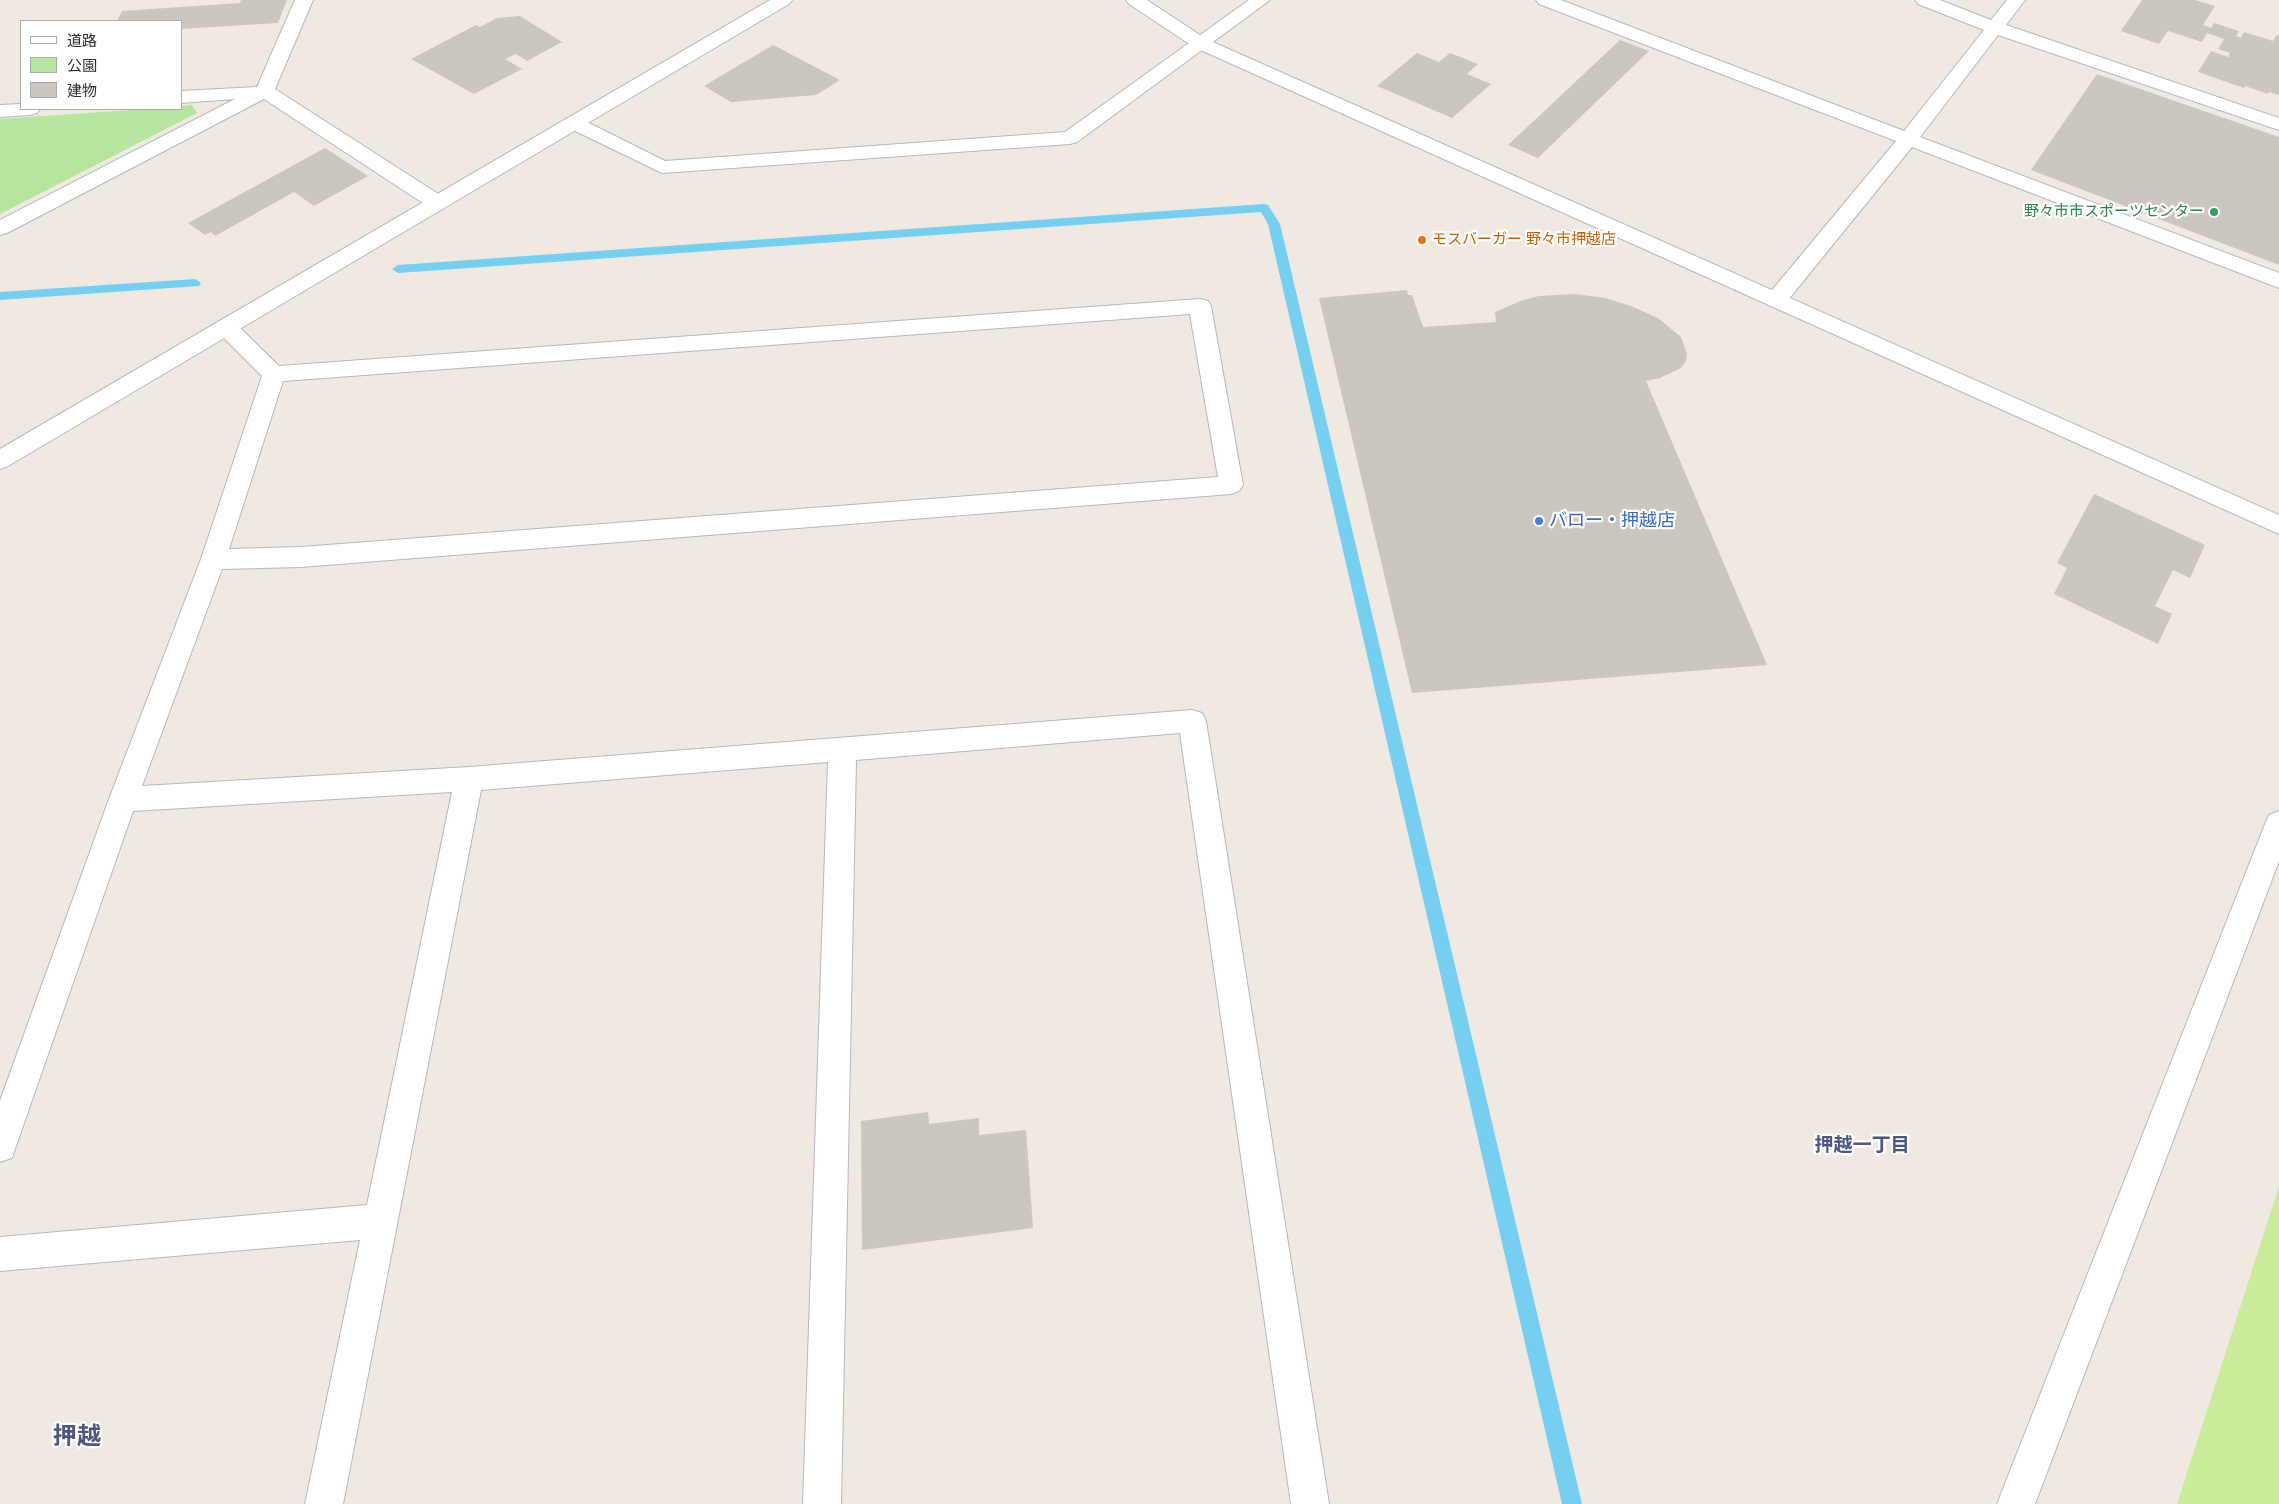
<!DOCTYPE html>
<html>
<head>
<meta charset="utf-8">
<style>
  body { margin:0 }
  #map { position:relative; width:2279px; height:1504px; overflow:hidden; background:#efe9e1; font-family:Montserrat,"Noto Sans JP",sans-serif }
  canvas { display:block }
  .legend { position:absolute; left:20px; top:20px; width:162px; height:90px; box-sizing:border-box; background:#fff; border:1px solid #ababab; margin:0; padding:6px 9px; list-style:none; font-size:15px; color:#2e2e2e }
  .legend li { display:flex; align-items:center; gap:10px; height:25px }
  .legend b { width:25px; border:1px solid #ababab }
</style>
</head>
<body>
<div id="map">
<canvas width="2279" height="1504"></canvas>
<ul class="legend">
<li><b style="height:6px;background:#fff"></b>道路</li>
<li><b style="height:14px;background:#b6e59e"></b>公園</li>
<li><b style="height:14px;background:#cbc7bf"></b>建物</li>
</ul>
</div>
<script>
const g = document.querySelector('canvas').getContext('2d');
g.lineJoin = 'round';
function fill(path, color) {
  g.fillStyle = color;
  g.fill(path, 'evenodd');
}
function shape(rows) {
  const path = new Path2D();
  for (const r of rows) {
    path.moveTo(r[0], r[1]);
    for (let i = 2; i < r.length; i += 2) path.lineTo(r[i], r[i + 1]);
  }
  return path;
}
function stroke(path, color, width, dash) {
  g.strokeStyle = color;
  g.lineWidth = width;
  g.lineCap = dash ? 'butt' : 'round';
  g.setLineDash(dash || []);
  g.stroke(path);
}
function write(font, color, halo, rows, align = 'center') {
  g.font = font + ' Montserrat,"Noto Sans JP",sans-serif';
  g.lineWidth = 4.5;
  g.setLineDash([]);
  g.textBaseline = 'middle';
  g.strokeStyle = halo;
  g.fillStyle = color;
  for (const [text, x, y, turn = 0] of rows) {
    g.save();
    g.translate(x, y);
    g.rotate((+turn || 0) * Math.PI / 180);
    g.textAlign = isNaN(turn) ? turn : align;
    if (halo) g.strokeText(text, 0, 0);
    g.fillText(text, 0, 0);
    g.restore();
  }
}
const green = shape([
  [192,105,197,113,0,214,0,119,146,109,181,109,181,106]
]);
const pitch = shape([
  [2279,1186,2279,1504,2177,1504]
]);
const stream = shape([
  [1264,204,1268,205,1280,224,1582,1504,1562,1504,1268,224,1261,212,398,273,392,269,398,265,1264,204],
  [195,279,201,283,199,286,0,300,0,292,195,279]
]);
const building = shape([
  [241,0,287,0,278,23,181,29,181,21,117,21,122,11,240,3],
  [2142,0,2195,0,2215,6,2203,25,2211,28,2214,23,2239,31,2236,36,2241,38,2244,32,2273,41,2276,35,2279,36,2279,95,2269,92,2268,94,2245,86,2244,88,2198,72,2211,51,2228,57,2230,53,2218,49,2224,39,2207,33,2202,42,2168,31,2159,44,2121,31],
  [520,16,562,42,527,61,516,54,505,59,522,69,474,94,411,59,476,25,480,27,497,18],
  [1620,40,1649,51,1538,158,1508,145],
  [773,45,840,80,816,95,731,102,704,86],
  [1417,53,1439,62,1450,53,1478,64,1467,74,1491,84,1452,118,1377,86],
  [2097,74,2279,137,2279,265,2031,170],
  [325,148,368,176,314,206,294,192,215,236,211,232,205,235,188,223],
  [1407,290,1408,295,1412,295,1423,327,1496,322,1495,312,1523,300,1539,296,1575,294,1605,298,1631,306,1658,318,1681,337,1687,354,1686,361,1681,368,1660,378,1646,381,1767,665,1412,693,1319,298],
  [2094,494,2205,545,2190,578,2173,570,2155,606,2172,614,2158,644,2054,594,2067,568,2057,563],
  [928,1112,929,1124,979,1118,979,1135,1026,1130,1033,1228,862,1250,861,1121]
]);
const minor = shape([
  [295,0,313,0,275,89,443,197,446,202,443,207,436,208,429,207,264,99,7,233,0,235,0,220,235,99,181,103,181,91,257,87,295,0],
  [1249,0,1270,0,1077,142,1070,144,662,173,567,127,564,123,567,119,574,117,581,119,665,161,1065,132,1249,0],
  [1536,0,1561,0,1904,131,1984,30,1918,4,1915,0,1940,0,1991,20,2007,0,2025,0,2006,25,2279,118,2279,130,1998,35,1920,137,2279,273,2279,288,1912,147,1784,305,1776,307,1768,305,1765,300,1768,295,1896,141,1539,4,1536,0],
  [21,104,21,109,40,109,37,113,30,115,0,117,0,105,21,104],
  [1200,299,1208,301,1211,306,1243,485,1239,491,1231,494,301,567,222,569,142,786,469,767,1192,710,1202,713,1206,721,1329,1504,1291,1504,1180,733,856,760,841,1504,803,1504,828,762,481,790,343,1504,305,1504,360,1240,0,1271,0,1237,367,1205,452,792,133,811,16,1146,12,1158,0,1162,0,1101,109,799,201,559,262,376,218,332,215,327,218,322,226,319,234,322,279,366,1200,299],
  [1190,314,1218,477,301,547,229,549,283,381,1190,314],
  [2279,811,2279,861,2035,1504,1997,1504,2265,824,2269,815,2279,811]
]);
const tertiary = shape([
  [770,0,792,0,789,4,8,466,0,469,0,449,770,0],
  [1126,0,1147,0,1206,39,2279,515,2279,534,1194,47,1129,4,1126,0]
]);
const markers = [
  [2214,212,5,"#2e9e5b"],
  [1422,240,5,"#e8710a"],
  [1539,521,5,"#3f7fe0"]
];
const farLeisurenames = [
  ["野々市市スポーツセンター",2204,212]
];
const farFoodnames = [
  ["モスバーガー 野々市押越店",1432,240]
];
const shopNames = [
  ["バロー・押越店",1549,521]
];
const neighbourhoodNames = [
  ["押越一丁目",1862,1145]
];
const nearQuarternames = [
  ["押越",77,1437]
];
fill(green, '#b6e59e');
fill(pitch, '#c9ec9a');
fill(stream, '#75cff0');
fill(building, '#cbc7bf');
stroke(minor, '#b4b7c1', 2);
stroke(tertiary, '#b4b7c1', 2);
fill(minor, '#fff');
fill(tertiary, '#fff');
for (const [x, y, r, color] of markers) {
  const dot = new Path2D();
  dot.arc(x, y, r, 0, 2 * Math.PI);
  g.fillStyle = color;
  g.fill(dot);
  stroke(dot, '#fff', 2);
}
write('15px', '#27864d', '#fff', farLeisurenames, 'right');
write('15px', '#c56008', '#fff', farFoodnames, 'left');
write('18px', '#366cbe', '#fff', shopNames, 'left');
write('bold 19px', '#4d5680', '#fff', neighbourhoodNames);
write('bold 24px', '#4d5680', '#fff', nearQuarternames);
</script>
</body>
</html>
